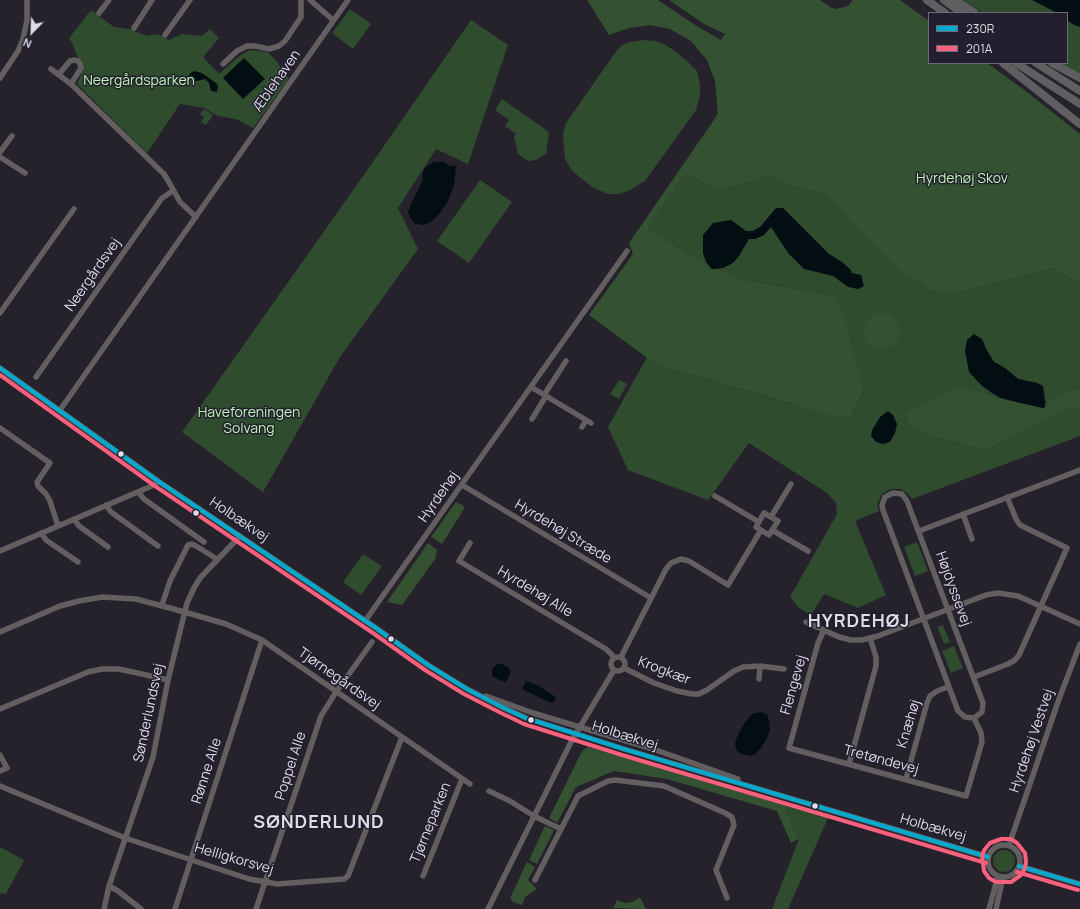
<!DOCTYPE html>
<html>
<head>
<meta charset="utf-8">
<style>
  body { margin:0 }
  #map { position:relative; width:1080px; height:909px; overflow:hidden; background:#25222c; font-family:Manrope,sans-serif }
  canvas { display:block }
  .legend { position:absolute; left:928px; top:12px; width:140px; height:52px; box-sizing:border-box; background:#231f2f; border:1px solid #6e6b79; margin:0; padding:5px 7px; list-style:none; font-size:12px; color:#dfdce7 }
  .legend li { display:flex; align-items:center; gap:8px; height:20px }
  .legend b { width:20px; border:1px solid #6e6b79 }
  .north { position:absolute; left:12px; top:12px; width:40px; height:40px; -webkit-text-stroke:3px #231f2f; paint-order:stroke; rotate:203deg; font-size:11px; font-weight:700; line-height:16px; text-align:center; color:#dfdce7 }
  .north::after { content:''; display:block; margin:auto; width:14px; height:18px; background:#dfdce7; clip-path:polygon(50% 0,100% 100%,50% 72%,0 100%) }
</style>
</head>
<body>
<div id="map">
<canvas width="1080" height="909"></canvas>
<ul class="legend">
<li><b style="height:5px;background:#00a9ce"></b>230R</li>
<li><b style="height:5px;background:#f8607d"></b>201A</li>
</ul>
<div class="north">N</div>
</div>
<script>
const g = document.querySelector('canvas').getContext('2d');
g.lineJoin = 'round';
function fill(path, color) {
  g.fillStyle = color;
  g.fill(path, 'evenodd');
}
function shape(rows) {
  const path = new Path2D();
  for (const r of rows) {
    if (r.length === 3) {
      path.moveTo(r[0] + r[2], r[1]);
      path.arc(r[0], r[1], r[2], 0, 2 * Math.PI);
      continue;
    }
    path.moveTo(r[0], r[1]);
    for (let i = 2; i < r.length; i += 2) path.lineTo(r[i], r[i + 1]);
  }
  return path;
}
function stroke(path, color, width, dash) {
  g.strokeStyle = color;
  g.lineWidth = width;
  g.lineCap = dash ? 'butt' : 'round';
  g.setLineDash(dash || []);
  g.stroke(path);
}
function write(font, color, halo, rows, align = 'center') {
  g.font = font + ' Manrope,sans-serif';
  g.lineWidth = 3;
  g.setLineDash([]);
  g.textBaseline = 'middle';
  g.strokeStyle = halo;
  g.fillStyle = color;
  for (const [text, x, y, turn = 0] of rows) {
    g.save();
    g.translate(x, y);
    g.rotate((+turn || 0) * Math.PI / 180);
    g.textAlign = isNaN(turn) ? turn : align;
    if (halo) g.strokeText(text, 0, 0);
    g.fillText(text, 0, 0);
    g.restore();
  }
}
const green = shape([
  [963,0,1080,0,1080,75,1060,63,1067,63,1067,13,983,13],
  [350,9,371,24,353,49,332,33],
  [91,10,114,27,129,29,147,36,158,34,169,40,182,34,202,36,210,29,219,38,203,57,219,74,238,57,249,50,267,52,275,59,289,79,253,128,236,119,218,116,204,108,180,104,147,153,77,84,83,70,72,43,69,38],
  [471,20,508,45,468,164,436,149,398,208,418,249,340,357,263,492,182,432,366,172],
  [643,40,655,41,664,44,676,52,687,61,697,71,700,84,700,96,696,110,645,181,628,191,619,194,608,194,594,188,578,176,570,168,565,158,563,135,566,123,617,50,622,45,631,42],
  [502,99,549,132,546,154,536,160,528,161,518,154,514,137,516,134,505,126,509,120,495,110],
  [204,109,213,115,206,125,201,122,204,117,200,114],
  [686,173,717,191,771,176,793,187,826,194,863,235,899,270,930,290,951,295,1053,268,1080,284,1080,390,1072,390,1046,403,1043,386,1037,383,1018,379,1005,368,994,362,986,349,982,339,989,391,1000,398,959,386,908,411,909,424,931,436,986,450,1069,408,1080,411,1080,436,912,499,908,494,901,489,891,489,882,494,877,504,879,511,855,521,886,595,858,608,824,594,811,615,799,608,790,597,837,514,836,503,827,493,749,443,708,500,628,470,608,427,647,357,657,365,795,405,853,411,864,391,833,295,746,280,719,270,712,270,706,264,648,228],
  [480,180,512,202,469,263,437,241],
  [619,380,627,384,619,399,610,394],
  [917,542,928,571,915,576,904,547],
  [363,554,382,566,361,595,343,582],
  [943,625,950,642,944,644,937,627],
  [954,646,963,668,951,673,942,651],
  [783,803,829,816,788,909,772,909,799,839],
  [0,847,24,860,6,894,0,893],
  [1004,861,11]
]);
const forest = shape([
  [587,0,658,0,695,25,721,40,725,34,704,24,669,0,820,0,830,7,836,9,848,6,853,0,900,0,929,21,929,63,987,63,1023,89,1080,134,1080,284,1053,268,951,295,930,290,899,270,863,235,826,194,793,187,771,176,717,191,686,173,648,228,706,264,712,270,719,270,746,280,833,295,844,318,864,391,853,411,852,416,841,418,657,365,589,315,633,254,629,243,718,114,715,81,707,60,691,41,670,29,650,25,629,28,609,35],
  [882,331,18],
  [959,386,1012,401,1043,408,1045,407,1046,403,1072,390,1080,390,1080,411,1069,408,986,450,931,436,908,424,908,411],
  [456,502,464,506,464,509,442,544,431,537],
  [428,543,437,550,435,559,402,605,387,602],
  [588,747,783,803,799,839,791,843,777,811,667,779,614,771,576,787,557,823,549,818,582,751],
  [545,826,554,830,537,864,529,860],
  [527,862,535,867,528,880,537,889,525,897,522,905,513,902,510,898],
  [639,898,641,899,646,909,613,908,617,900,625,903,632,902]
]);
const water = shape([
  [1032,0,1080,0,1080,27,1074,25,1067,20,1067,13,1057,13],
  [244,58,265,79,243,99,223,78],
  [194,71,202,73,216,83,218,86,217,92,211,91,209,83,205,79,197,81,190,79,189,76,189,74],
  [434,162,444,162,450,166,456,166,454,185,448,201,440,213,431,222,423,225,416,224,413,222,408,213,412,202,422,182,423,172,426,167],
  [776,208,783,208,829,254,842,262,850,269,852,273,861,275,864,286,858,289,848,287,833,276,804,269,788,253,771,227,764,235,755,239,749,239,739,256,733,263,723,268,715,269,712,269,706,262,703,253,703,235,713,223,731,220,746,231,753,231,760,227],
  [974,334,982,339,986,349,994,362,1005,368,1018,379,1037,383,1043,386,1045,407,1043,408,1000,398,982,386,969,372,965,351,967,340],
  [888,411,893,415,897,424,895,433,890,442,883,444,876,442,871,436,872,430,880,417],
  [497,664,502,664,509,668,511,672,506,682,501,681,492,676,492,669],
  [526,681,537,685,553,695,556,699,554,702,551,703,522,689],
  [760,712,767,714,769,721,770,730,766,740,760,749,755,754,750,756,741,754,736,750,735,743,738,735,745,722,752,714]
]);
const minor = shape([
  [310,0,333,20],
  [99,13,109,0],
  [134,28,152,0],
  [165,35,190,0],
  [223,64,237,51,247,46,255,46,269,49,279,46,285,41,301,17,301,0],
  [51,69,71,84,164,174,170,184,180,202,196,217],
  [59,74,70,61,74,60,78,61,80,64,81,68,71,84],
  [0,78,18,51,23,39,27,20,27,0],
  [0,152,12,136],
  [0,157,25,173],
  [0,313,74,209],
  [0,368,158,481,376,628,428,665,467,689,504,708,526,718,624,749,988,857],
  [36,377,162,198,173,191],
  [531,387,591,423],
  [544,395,566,361],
  [60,410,348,0],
  [532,419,546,396],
  [582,427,586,420],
  [0,428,50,463,37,482,38,486,46,494,50,501,58,526],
  [462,485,651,598],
  [138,492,144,499,204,542],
  [893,493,902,494,907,501,983,703,982,712,974,718,965,717,958,711,883,510,882,505,885,497,893,493],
  [715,496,759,522],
  [106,505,111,512,158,546],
  [764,513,778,521,769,535,756,527,764,513],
  [963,514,972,539],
  [771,517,791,484],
  [74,519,79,526,108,547],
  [772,530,808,551],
  [919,531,1080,470],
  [41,533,46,540,78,562],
  [470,543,459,561,606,649,615,658],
  [0,551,154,485,158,481],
  [162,605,170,581,188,545,192,544,196,546,217,559],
  [365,621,627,251],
  [806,622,839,637,851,640,862,640,878,636,986,595,998,593,1018,596,1080,624],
  [824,630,818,643,789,748,966,796,982,742,981,733,974,718],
  [0,632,60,606,79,601,102,597,136,599,181,611,226,624,262,640,470,784],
  [618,664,7],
  [621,657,666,569,671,563,681,559,689,561,728,585,761,530],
  [624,668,654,683,677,691,692,694,699,694,707,690,734,671,743,667,760,666,784,669],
  [974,677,1008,664,1015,660,1019,655,1067,548,1020,525,1016,519,1007,497],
  [759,679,760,666],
  [486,696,533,713,653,749,738,779],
  [0,709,88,672,102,669,118,669,133,672,168,680],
  [0,755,7,768,0,771],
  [849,764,876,666,876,657,870,638],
  [906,779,927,703,930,696,937,691,948,687],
  [0,786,125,838,249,879,277,884,344,879,348,876,402,737],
  [489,791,510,801,534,816,561,829],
  [1004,861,16],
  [1009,845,1059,699,1080,644],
  [1019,866,1080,884],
  [423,876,462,779],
  [535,880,578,796,608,781,615,780,664,786,725,813,732,817,734,825,716,870,727,898],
  [109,886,118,891,141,909],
  [104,909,109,886,153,757,168,680,187,603,194,588,200,578,240,536],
  [175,909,262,640],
  [256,909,321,716,336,692,372,642],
  [488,909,571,742,614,670],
  [989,909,998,876],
  [996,909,1003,877]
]);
const highway = shape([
  [927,0,945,13],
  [944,0,962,13],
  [955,0,975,13],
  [1003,63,1080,124],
  [1016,63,1080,104],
  [1036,63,1080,91],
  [1052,63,1080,78]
]);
const bus1 = shape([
  [0,368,158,481,376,628,428,665,467,689,504,708,526,718,624,749,988,857],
  [1019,866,1080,884]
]);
const bus2 = shape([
  [0,375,155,486,373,633,425,670,464,694,501,713,524,724,622,755,986,863],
  [1025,868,1021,875,1011,882,996,882,989,878,984,871,982,855,985,849,990,843,1001,839,1011,839,1017,843,1025,853,1026,862,1025,868],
  [1017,872,1078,890]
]);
const markers = [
  [121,454,3.5,"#dfdce7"],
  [196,513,3.5,"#dfdce7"],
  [391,639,3.5,"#dfdce7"],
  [531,720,3.5,"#dfdce7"],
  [815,806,3.5,"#dfdce7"]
];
const parkNames = [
  ["Neergårdsparken",139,81],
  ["Hyrdehøj Skov",962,179],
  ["Haveforeningen",249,413],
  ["Solvang",249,429]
];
const streetNames = [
  ["Æblehaven",277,81,-55],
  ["Neergårdsvej",93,275,-55],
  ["Hyrdehøj",439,497,-55],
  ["Holbækvej",239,520,34],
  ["Hyrdehøj Stræde",563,532,31],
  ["Højdyssevej",953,589,70],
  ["Hyrdehøj Alle",535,592,31],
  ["Krogkær",664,671,21],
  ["Tjørnegårdsvej",339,679,35],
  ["Flengevej",794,685,-74],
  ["Sønderlundsvej",149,713,-78],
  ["Knæhøj",909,724,-73],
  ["Holbækvej",625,736,17],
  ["Hyrdehøj Vestvej",1032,741,-71],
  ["Tretøndevej",881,760,15],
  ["Poppel Alle",291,766,-72],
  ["Rønne Alle",207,771,-72],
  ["Tjørneparken",431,823,-68],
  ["Holbækvej",933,828,16],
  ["Helligkorsvej",234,859,16]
];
const districtNames = [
  ["HYRDEHØJ",859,622],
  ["SØNDERLUND",319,823]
];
fill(green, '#304c2e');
fill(forest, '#345231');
fill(water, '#030e13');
stroke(minor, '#635f60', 5.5);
stroke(highway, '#615e61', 8);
stroke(bus1, '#00a9ce', 4);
stroke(bus2, '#f8607d', 4);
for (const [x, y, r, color] of markers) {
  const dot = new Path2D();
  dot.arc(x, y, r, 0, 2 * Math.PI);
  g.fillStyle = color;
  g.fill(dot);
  stroke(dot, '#231f2f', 1.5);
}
write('14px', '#bbf5b4', '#231f2f', parkNames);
write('14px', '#dfdce7', '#231f2f', streetNames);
g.letterSpacing = '1px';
write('bold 18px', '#dfdce7', '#231f2f', districtNames);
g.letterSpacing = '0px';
</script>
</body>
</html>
